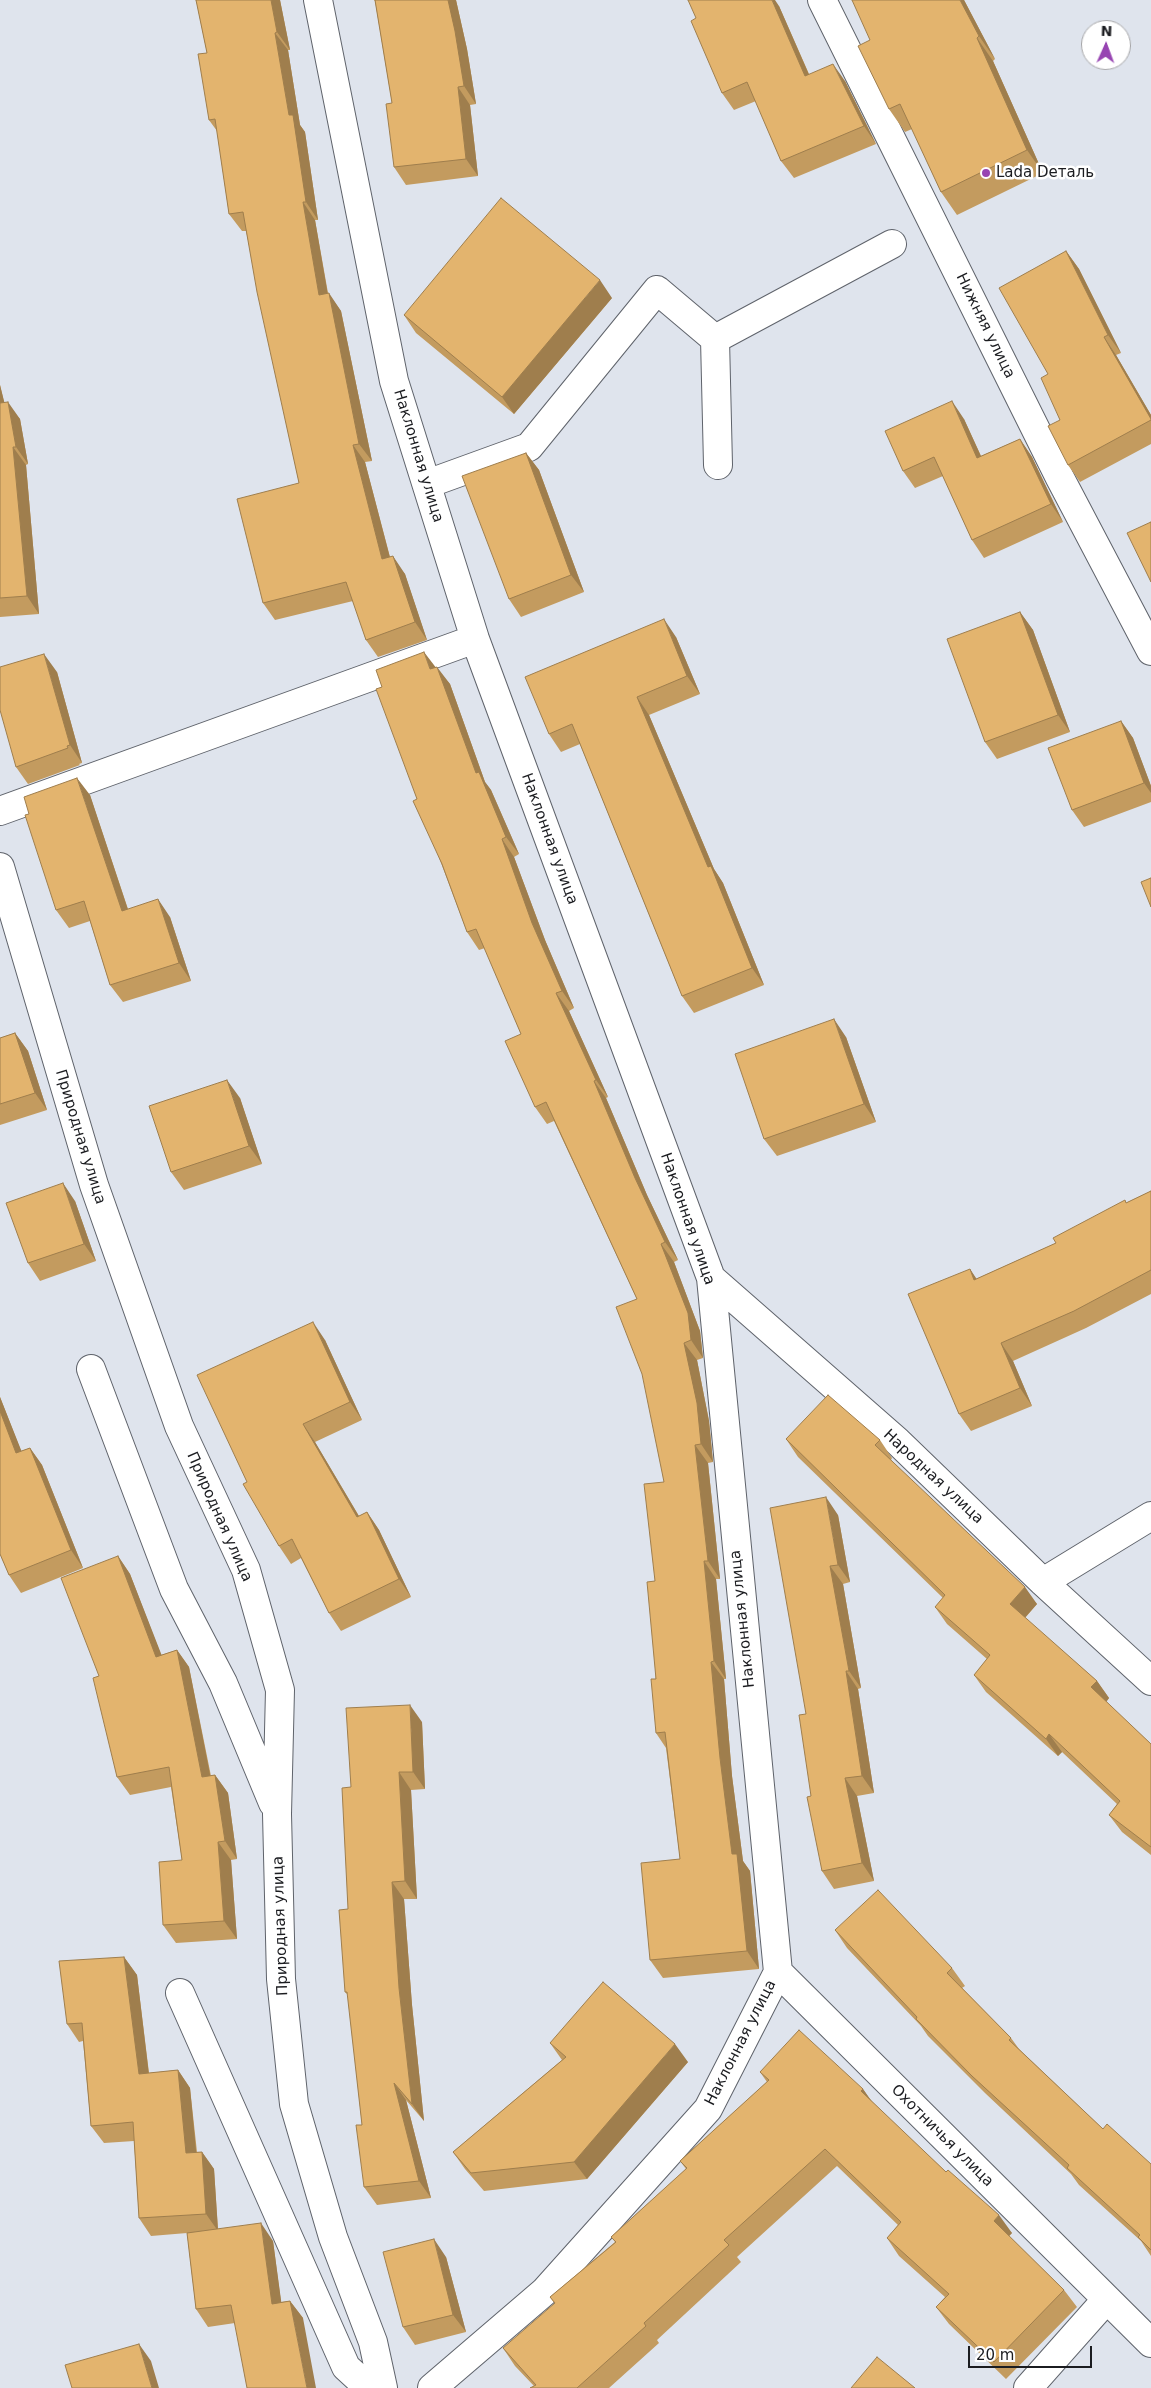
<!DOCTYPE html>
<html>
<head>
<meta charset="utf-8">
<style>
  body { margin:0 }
  #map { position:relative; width:1151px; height:2388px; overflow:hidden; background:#dfe4ed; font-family:"DejaVu Sans",sans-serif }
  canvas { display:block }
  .north { position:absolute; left:1081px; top:20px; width:50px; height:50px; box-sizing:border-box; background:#fff; border:1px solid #a4a4a6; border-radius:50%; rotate:2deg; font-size:14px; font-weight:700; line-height:20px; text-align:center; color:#1b1c20 }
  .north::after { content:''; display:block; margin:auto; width:18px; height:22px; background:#9744b2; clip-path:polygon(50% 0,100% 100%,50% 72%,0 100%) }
  .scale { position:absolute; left:968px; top:2346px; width:124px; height:22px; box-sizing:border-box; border:2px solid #1b1c20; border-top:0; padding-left:6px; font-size:15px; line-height:18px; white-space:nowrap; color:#1b1c20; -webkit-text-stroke:4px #fff; paint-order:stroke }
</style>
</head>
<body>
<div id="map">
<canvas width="1151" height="2388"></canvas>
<div class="north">N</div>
<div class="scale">20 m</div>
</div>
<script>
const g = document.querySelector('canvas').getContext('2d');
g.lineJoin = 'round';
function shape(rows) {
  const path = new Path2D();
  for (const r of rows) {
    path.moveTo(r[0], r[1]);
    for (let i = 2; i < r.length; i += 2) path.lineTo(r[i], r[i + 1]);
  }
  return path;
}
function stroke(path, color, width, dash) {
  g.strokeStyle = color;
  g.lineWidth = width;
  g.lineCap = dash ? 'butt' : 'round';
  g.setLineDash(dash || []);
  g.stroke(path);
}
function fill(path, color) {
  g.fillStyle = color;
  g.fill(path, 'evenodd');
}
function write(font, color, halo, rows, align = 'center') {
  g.font = font + ' "DejaVu Sans",sans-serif';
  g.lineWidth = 5;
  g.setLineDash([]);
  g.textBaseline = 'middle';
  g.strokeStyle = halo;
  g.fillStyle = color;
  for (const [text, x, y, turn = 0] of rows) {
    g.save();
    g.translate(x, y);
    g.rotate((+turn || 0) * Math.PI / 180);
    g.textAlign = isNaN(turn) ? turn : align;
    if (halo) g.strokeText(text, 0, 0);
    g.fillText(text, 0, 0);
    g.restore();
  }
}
const minor = shape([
  [318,0,394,381,475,639,711,1278,778,1972,708,2109,544,2292,432,2388],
  [822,0,1060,478,1151,651],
  [715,339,892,244],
  [427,484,529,447,657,290,715,339,718,465],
  [0,811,475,639],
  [0,867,94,1185,179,1426,246,1570,280,1690,277,1814,281,1979,294,2104,333,2237,373,2342,383,2388],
  [711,1278,897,1441,1043,1582,1151,1681],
  [91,1369,174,1589,223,1683,273,1803],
  [1043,1582,1151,1516],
  [778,1972,1151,2343],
  [180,1993,346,2367,369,2388],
  [1028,2388,1106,2300]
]);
const wall = shape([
  [196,0,280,0,290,50,288,50,300,125,305,132,318,220,315,220,328,293,341,311,372,461,365,462,390,557,405,574,427,640,378,657,366,640,353,601,275,620,263,603,299,483,246,231,242,231,229,214,217,131,209,120,207,53],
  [374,0,456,0,467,49,476,104,470,105,478,176,406,185,394,167,392,103,375,1],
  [964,0,995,59,993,61,1043,173,957,215,941,192,912,129,905,132,889,109,870,40],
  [779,6,809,74,845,81,876,144,794,178,781,161,756,101,734,110,722,93,696,18],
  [1066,251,1079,269,1121,353,1116,355,1151,415,1151,444,1080,482,1068,465,1060,420,1048,374],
  [612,298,514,414,416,333,404,315],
  [0,385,4,402,20,419,28,464,26,465,39,614,0,617],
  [964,419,981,456,1020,439,1032,457,1063,522,984,558,972,540,943,476,915,488,903,471],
  [526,453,539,470,584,592,521,617,509,599],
  [1020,612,1033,630,1070,732,997,759,985,742],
  [676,637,700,694,649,715,714,869,723,883,764,985,694,1013,682,996,580,744,561,752,549,734],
  [435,667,450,684,485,782,491,790,519,854,514,857,545,940,574,1008,569,1011,608,1097,606,1098,647,1195,678,1260,674,1262,700,1331,703,1358,697,1360,709,1421,713,1462,708,1463,720,1579,716,1579,726,1679,724,1679,732,1776,743,1861,750,1871,759,1969,663,1978,650,1960,680,1859,666,1748,656,1733,655,1581,664,1482,637,1299,554,1121,547,1124,535,1107,521,1034,485,948,479,950,467,932,417,799,382,687],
  [57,672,82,763,79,764,80,765,28,784,16,767],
  [1121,721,1133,738,1151,786,1151,802,1084,827,1072,810],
  [90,795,128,909,170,917,191,981,123,1002,110,985,90,921,69,928,56,910],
  [15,1033,28,1051,47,1110,0,1125,0,1038],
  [846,1037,876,1122,777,1156,764,1139],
  [240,1098,262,1164,184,1190,171,1172],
  [1151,1191,1151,1294,1086,1328,1013,1361,1032,1406,971,1431,959,1414,970,1269,976,1279,1056,1243,1126,1203],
  [75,1201,96,1261,40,1281,28,1263],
  [325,1340,362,1420,315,1442,359,1516,367,1512,379,1530,411,1597,341,1631,329,1613,301,1558,291,1564,279,1546,247,1482],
  [0,1397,21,1451,30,1448,42,1465,83,1568,21,1593,9,1575,0,1554],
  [786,1439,880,1440,892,1458,891,1460,1037,1604,1025,1618,1097,1681,1109,1698,1106,1702,1151,1744,1151,1855,1122,1832,1109,1815,1117,1804,1062,1752,1058,1756,986,1692,974,1675,987,1659,947,1624,935,1607,943,1598,798,1457],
  [838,1515,850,1582,843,1584,861,1688,858,1689,874,1793,857,1796,874,1881,834,1889,822,1871,811,1796,806,1714],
  [118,1556,130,1574,161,1655,177,1650,189,1667,211,1776,215,1775,228,1793,237,1859,231,1860,237,1939,176,1943,163,1925,182,1860,171,1787,130,1795,117,1777,99,1676],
  [422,1722,425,1789,411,1790,417,1899,404,1899,412,2005,424,2121,406,2100,431,2198,377,2205,364,2187,362,2125,348,1995,345,1992,348,1909,351,1787],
  [835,1930,952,1968,965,1986,962,1988,1011,2038,1019,2049,1103,2129,1151,2164,1151,2256,1141,2241,1079,2185,1071,2174,985,2093,928,2036,921,2026,847,1948],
  [124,1957,137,1975,149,2073,178,2070,190,2088,197,2152,202,2152,214,2169,218,2229,273,2241,281,2302,290,2301,303,2318,235,2323,208,2327,196,2309,187,2233,151,2236,139,2218,134,2141,104,2143,91,2126,83,2041,79,2042,67,2024],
  [550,2043,688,2062,587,2179,484,2191,465,2169,453,2152,562,2060],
  [760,2072,863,2089,871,2101,946,2172,1012,2233,1009,2236,1064,2290,1077,2307,1006,2379,949,2324,936,2307,945,2297,899,2256,887,2238,898,2225,837,2166,737,2257,741,2262,657,2340,659,2343,609,2388,530,2388,534,2386,515,2366,503,2348,555,2304,550,2297,615,2242,611,2237,686,2169,680,2161,767,2082],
  [446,2257,466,2332,415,2345,403,2327]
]);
const shadedWall = shape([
  [271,0,280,0,290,50,277,32],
  [448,0,456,0,467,49,476,104,464,86],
  [772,0,775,0,779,6,817,93,805,76],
  [960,0,964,0,995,59,979,36],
  [275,33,288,50,300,125,305,132,318,220,306,202,289,115],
  [977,38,993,61,1043,173,1027,150],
  [833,64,845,81,876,144,864,126],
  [458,87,470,105,478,176,466,159],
  [303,202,315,220,331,313,319,295],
  [1066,251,1079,269,1121,353,1108,335],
  [600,280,612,298,514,414,502,397],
  [329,293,341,311,372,461,359,444],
  [1104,337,1116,355,1151,415,1151,419],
  [0,385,9,421,0,408],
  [952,401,964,419,990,476,977,458],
  [8,402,20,419,28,464,16,447],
  [1020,439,1032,457,1063,522,1051,504],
  [353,445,365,462,395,577,382,559],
  [13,447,26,465,39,614,27,596],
  [526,453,539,470,584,592,571,575],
  [393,556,405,574,427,640,415,622],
  [1020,612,1033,630,1070,732,1058,715],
  [664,619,676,637,700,694,687,676],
  [424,652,437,669,430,669],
  [44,654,57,672,82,763,70,745],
  [437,667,450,684,485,782,491,790,519,854,506,837,476,773],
  [637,697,649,715,714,869,723,883,764,985,752,968,708,867],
  [1121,721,1133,738,1151,786,1151,793,1144,783],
  [77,778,90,795,134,928,122,911],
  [502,839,514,857,545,940,574,1008,562,991,532,923],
  [158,899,170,917,191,981,179,963],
  [556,993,569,1011,608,1097,596,1080],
  [834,1019,846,1037,876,1122,864,1104],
  [15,1033,28,1051,47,1110,35,1093],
  [227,1080,240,1098,262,1164,249,1146],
  [594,1081,606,1098,647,1195,678,1260,665,1242,635,1178],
  [63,1183,75,1201,96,1261,84,1244],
  [661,1244,674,1262,700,1331,703,1358,691,1340],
  [970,1269,982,1287,974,1280],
  [313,1322,325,1340,362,1420,350,1402],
  [684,1343,697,1360,709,1421,713,1462,701,1444],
  [1001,1343,1013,1361,1032,1406,1020,1388],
  [0,1397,29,1470,16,1453,0,1411],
  [303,1424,315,1442,370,1535,357,1517],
  [695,1445,708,1463,720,1579,708,1561],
  [30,1448,42,1465,83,1568,71,1550],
  [826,1497,838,1515,850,1582,838,1565],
  [367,1512,379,1530,411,1597,399,1579],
  [118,1556,130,1574,169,1674,156,1657],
  [704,1561,716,1579,726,1679,714,1661],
  [830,1566,843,1584,861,1688,849,1671],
  [1025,1587,1037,1604,1022,1621,1010,1604],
  [177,1650,189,1667,214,1795,202,1777],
  [711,1662,724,1679,732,1776,743,1861,750,1871,759,1969,747,1951,732,1854,720,1758],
  [846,1671,858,1689,874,1793,862,1776],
  [1097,1681,1109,1698,1104,1705,1091,1687],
  [410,1705,422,1722,425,1789,413,1772],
  [1049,1734,1062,1752,1058,1756,1046,1739],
  [399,1772,411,1790,417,1899,405,1881],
  [215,1775,228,1793,237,1859,225,1841],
  [845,1778,857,1796,874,1881,862,1863],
  [218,1842,231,1860,237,1939,224,1921],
  [392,1882,404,1899,412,2005,424,2121,412,2104,399,1988],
  [124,1957,137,1975,151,2092,139,2074],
  [675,2044,688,2062,587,2179,574,2162],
  [178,2070,190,2088,198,2171,186,2153],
  [394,2083,406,2100,431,2198,419,2181],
  [863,2089,875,2106,861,2091],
  [202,2152,214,2169,218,2231,206,2214],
  [999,2215,1012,2233,1006,2239,994,2221],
  [261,2223,273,2241,284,2322,272,2304],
  [434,2239,446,2257,466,2332,453,2315],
  [290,2301,303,2318,316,2388,307,2388],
  [139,2344,151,2361,159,2388,152,2388]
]);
const building = shape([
  [196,0,271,0,277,32,275,33,289,115,293,115,306,202,303,202,319,295,329,293,359,444,353,445,382,559,393,556,415,622,366,640,346,582,263,603,237,499,299,483,257,292,243,212,229,214,215,119,209,120,198,54,207,53,196,0],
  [375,0,448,0,455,31,464,86,458,87,466,159,394,167,386,104,392,103,375,0],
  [688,0,772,0,805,76,833,64,864,126,781,161,747,82,722,93,691,21,696,18,688,0],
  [852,0,960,0,979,36,977,38,1027,150,941,192,900,104,889,109,858,46,870,40,852,0],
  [501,198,600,280,502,397,404,315,501,198],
  [1066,251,1108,335,1104,337,1151,419,1151,420,1068,465,1048,426,1060,420,1041,378,1048,374,999,288,1066,251],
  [952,401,977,458,1020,439,1051,504,972,540,934,457,903,471,885,431,952,401],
  [8,402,16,447,13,447,27,596,0,598,0,403,8,402],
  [526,453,571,575,509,599,462,476,526,453],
  [1151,522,1151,582,1127,533,1151,522],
  [1020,612,1058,715,985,742,947,639,1020,612],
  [664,619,687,676,637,697,708,867,711,866,752,968,682,996,572,724,549,734,525,677,664,619],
  [424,652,430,669,437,667,476,773,479,772,506,837,502,839,532,923,562,991,556,993,596,1080,594,1081,635,1178,665,1242,661,1244,688,1313,691,1340,684,1343,697,1403,701,1444,695,1445,708,1561,704,1561,714,1661,711,1662,720,1758,732,1854,737,1854,747,1951,650,1960,641,1863,680,1859,665,1732,656,1733,651,1679,656,1679,647,1582,655,1581,644,1484,664,1482,642,1374,616,1307,637,1299,546,1102,535,1107,505,1041,521,1034,476,929,467,932,442,864,413,801,417,799,376,689,382,687,376,670,424,652],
  [44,654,70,745,67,746,68,748,16,767,0,710,0,667,44,654],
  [1121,721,1144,783,1072,810,1048,748,1121,721],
  [77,778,122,911,158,899,179,963,110,985,84,901,56,910,25,815,29,814,24,797,77,778],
  [1151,878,1151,907,1141,882,1151,878],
  [834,1019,864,1104,764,1139,735,1054,834,1019],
  [15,1033,35,1093,0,1104,0,1038,15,1033],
  [227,1080,249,1146,171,1172,149,1106,227,1080],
  [63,1183,84,1244,28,1263,6,1203,63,1183],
  [1151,1191,1151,1270,1074,1311,1001,1343,1020,1388,959,1414,908,1294,970,1269,974,1280,1056,1243,1053,1238,1125,1200,1126,1203,1151,1191],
  [313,1322,350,1402,303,1424,357,1517,367,1512,399,1579,329,1613,292,1539,279,1546,243,1484,247,1482,197,1375,313,1322],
  [828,1395,880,1440,875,1445,1025,1587,1010,1604,1097,1681,1091,1687,1151,1744,1151,1847,1109,1815,1120,1801,1049,1734,1046,1739,974,1675,990,1655,935,1607,945,1595,786,1439,828,1395],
  [0,1411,16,1453,30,1448,71,1550,9,1575,0,1554,0,1411],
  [826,1497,838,1565,830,1566,849,1671,846,1671,862,1776,845,1778,862,1863,822,1871,807,1797,811,1796,799,1715,806,1714,770,1508,826,1497],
  [118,1556,156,1657,177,1650,202,1777,215,1775,225,1841,218,1842,224,1921,163,1925,159,1862,182,1860,169,1767,117,1777,93,1678,99,1676,61,1578,118,1556],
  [410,1705,413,1772,399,1772,405,1881,392,1882,399,1988,412,2104,394,2083,419,2181,364,2187,356,2125,362,2125,347,1992,345,1992,339,1910,348,1909,342,1788,351,1787,346,1708,410,1705],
  [878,1890,952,1968,947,1973,1011,2038,1009,2040,1103,2129,1107,2124,1151,2164,1151,2250,1138,2237,1140,2235,1067,2168,1069,2165,972,2076,916,2019,917,2017,835,1930,878,1890],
  [124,1957,139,2074,178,2070,186,2153,202,2152,206,2214,139,2218,133,2122,91,2126,82,2023,67,2024,59,1961,124,1957],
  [603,1982,675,2044,574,2162,471,2173,453,2152,566,2057,550,2043,603,1982],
  [799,2030,863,2089,861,2091,946,2172,948,2170,999,2215,994,2221,1064,2290,994,2362,936,2307,949,2294,887,2238,901,2222,825,2149,724,2240,729,2245,644,2323,646,2326,577,2388,530,2388,536,2385,503,2348,555,2303,550,2297,616,2242,611,2237,687,2168,680,2161,769,2080,760,2072,799,2030],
  [261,2223,272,2304,290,2301,307,2388,247,2388,231,2305,196,2309,187,2233,261,2223],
  [434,2239,453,2315,403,2327,383,2252,434,2239],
  [139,2344,152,2388,72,2388,65,2365,139,2344],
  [877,2357,915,2388,851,2388,877,2357]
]);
const markers = [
  [986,173,5,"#9744b2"]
];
const poiNames = [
  ["Lada Dеталь",996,173]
];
const streetNames = [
  ["Нижняя улица",985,326,64],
  ["Наклонная улица",418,456,73],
  ["Наклонная улица",549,839,70],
  ["Природная улица",80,1137,73],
  ["Наклонная улица",687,1219,71],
  ["Народная улица",933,1477,43],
  ["Природная улица",219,1517,66],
  ["Наклонная улица",743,1619,-96],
  ["Природная улица",281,1926,-92],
  ["Наклонная улица",741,2043,-63],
  ["Охотничья улица",942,2136,45]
];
stroke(minor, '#5f636b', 30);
stroke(minor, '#fff', 28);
fill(wall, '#c39b5f');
fill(shadedWall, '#9f7e4d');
fill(building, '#e3b46e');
stroke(building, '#9f7e4d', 1);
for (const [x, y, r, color] of markers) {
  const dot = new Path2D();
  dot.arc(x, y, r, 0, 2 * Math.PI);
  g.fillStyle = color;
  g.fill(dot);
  stroke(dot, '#fff', 2);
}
write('15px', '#1b1c20', '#fff', poiNames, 'left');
write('15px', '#1b1c20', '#fff', streetNames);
</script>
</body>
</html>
